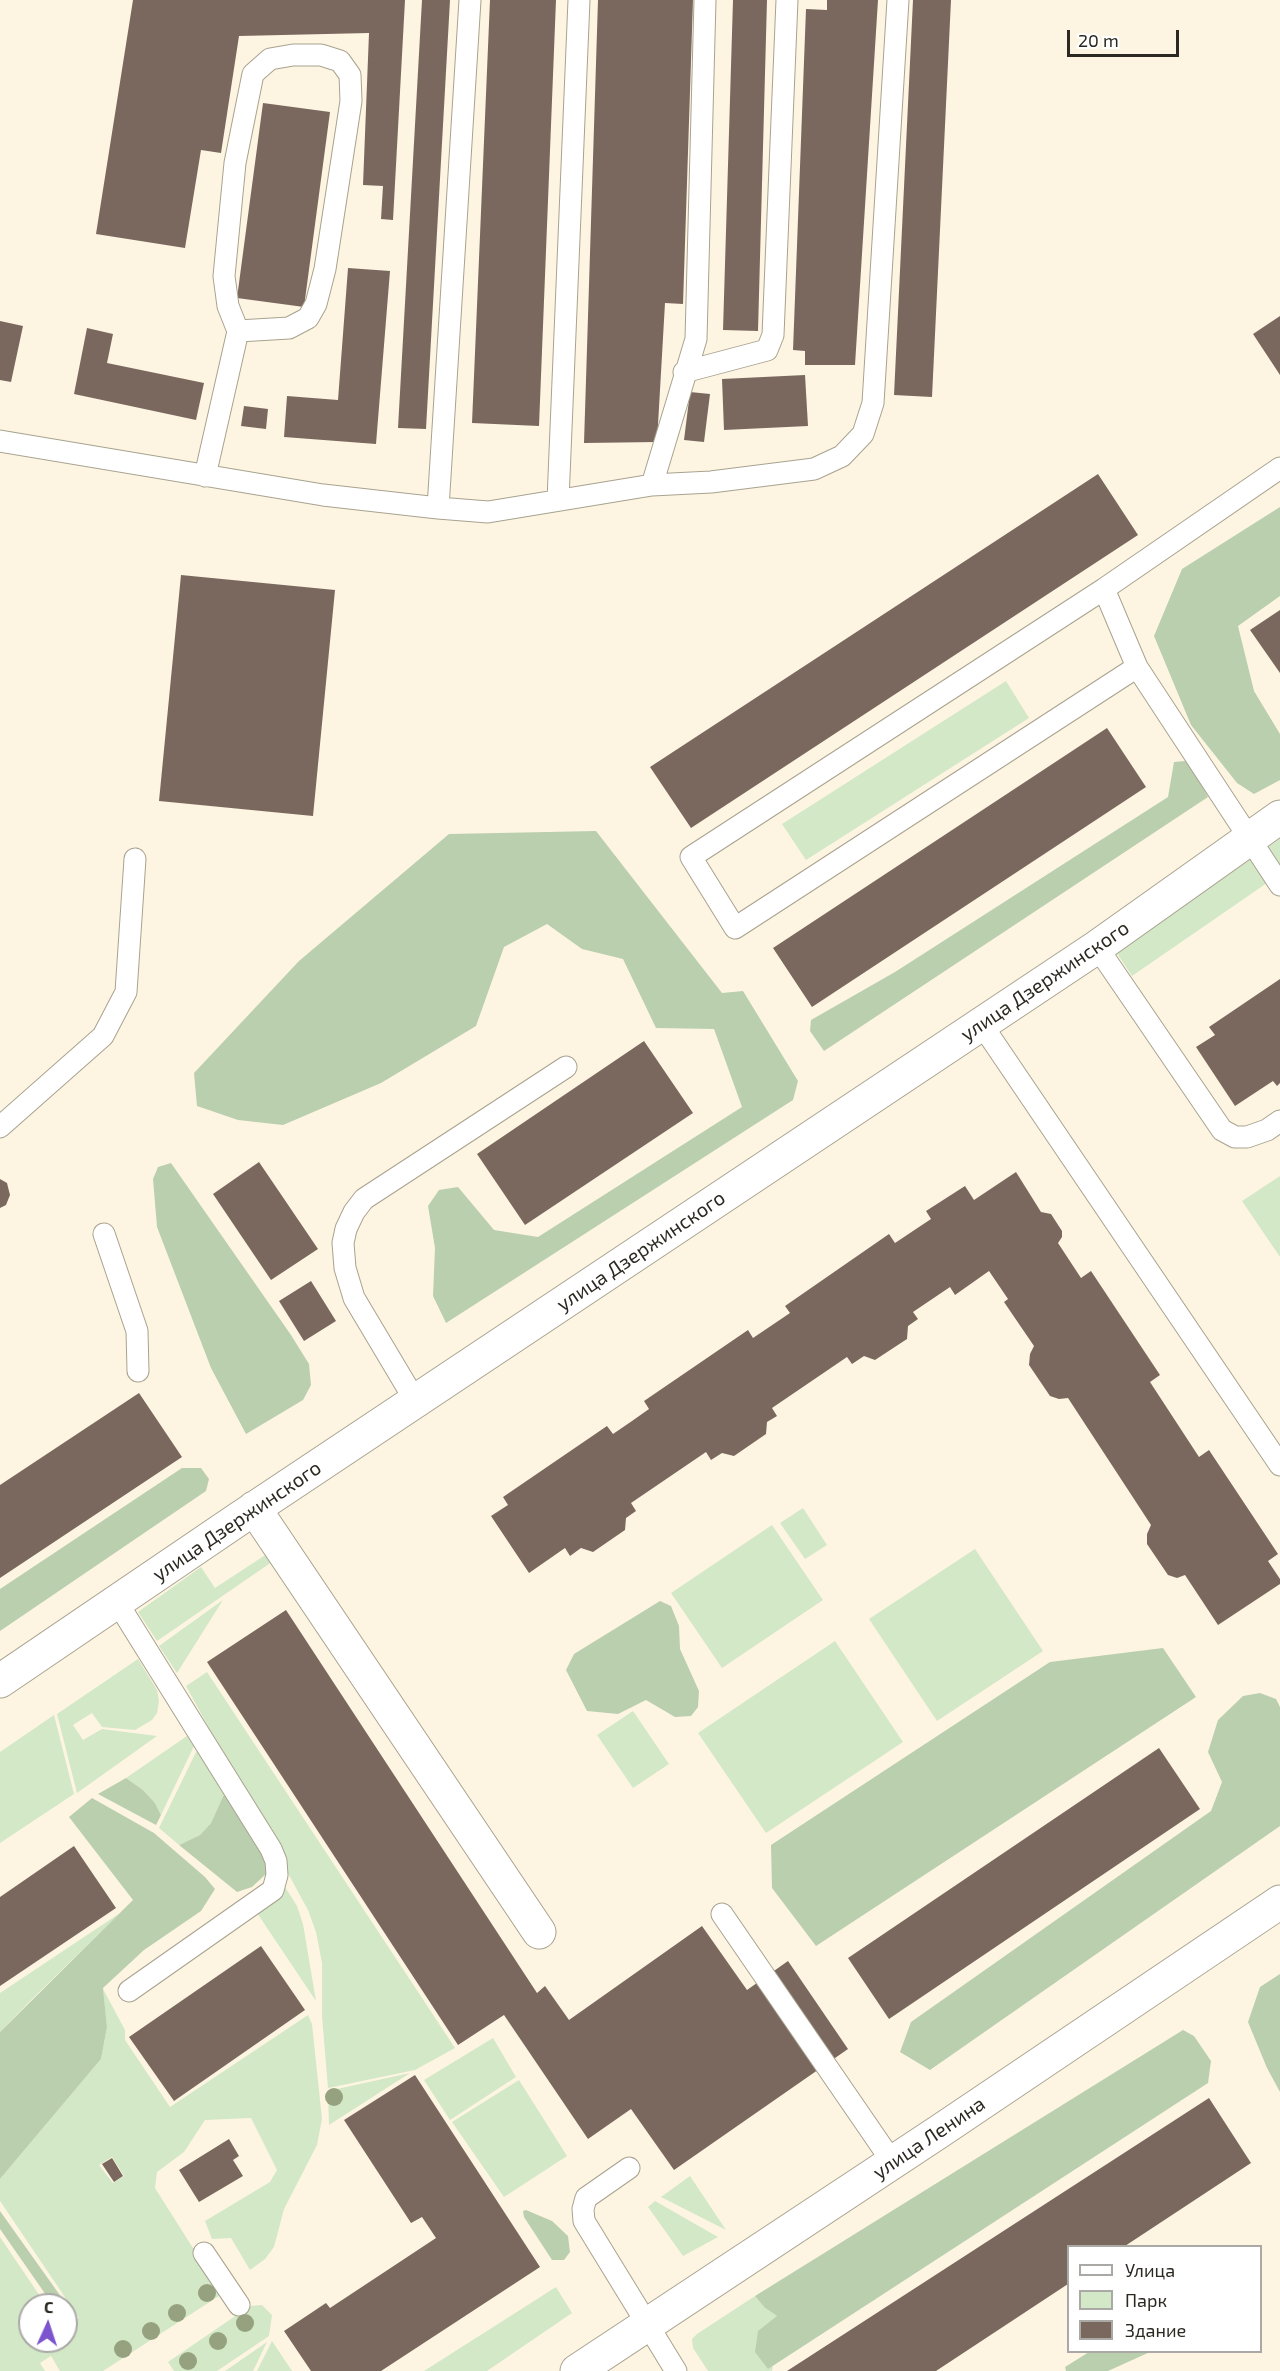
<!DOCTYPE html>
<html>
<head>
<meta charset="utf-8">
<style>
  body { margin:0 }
  #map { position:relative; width:1280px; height:2371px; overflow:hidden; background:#fdf5e2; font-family:"Exo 2",sans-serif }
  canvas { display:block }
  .legend { position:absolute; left:1067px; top:2245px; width:195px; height:108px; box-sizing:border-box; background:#fff; border:2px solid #aaa9a6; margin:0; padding:8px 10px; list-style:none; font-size:18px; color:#2b2921 }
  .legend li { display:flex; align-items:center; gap:12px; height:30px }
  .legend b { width:30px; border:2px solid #aaa9a6 }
  .north { position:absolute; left:18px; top:2293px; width:60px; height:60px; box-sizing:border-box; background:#fff; border:2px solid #aaa9a6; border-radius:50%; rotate:3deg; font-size:16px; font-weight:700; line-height:24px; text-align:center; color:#2b2921 }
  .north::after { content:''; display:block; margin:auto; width:21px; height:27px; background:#7c55ce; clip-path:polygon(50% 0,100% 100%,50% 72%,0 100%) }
  .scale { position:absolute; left:1067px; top:30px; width:112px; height:27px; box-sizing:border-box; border:3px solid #2b2921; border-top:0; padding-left:8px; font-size:18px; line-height:21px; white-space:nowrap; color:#2b2921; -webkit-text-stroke:4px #fff; paint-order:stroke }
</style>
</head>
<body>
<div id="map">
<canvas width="1280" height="2371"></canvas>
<ul class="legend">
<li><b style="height:8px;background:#fff"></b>Улица</li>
<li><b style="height:16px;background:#d3e8c7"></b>Парк</li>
<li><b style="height:16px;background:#7a685f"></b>Здание</li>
</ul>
<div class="north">С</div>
<div class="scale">20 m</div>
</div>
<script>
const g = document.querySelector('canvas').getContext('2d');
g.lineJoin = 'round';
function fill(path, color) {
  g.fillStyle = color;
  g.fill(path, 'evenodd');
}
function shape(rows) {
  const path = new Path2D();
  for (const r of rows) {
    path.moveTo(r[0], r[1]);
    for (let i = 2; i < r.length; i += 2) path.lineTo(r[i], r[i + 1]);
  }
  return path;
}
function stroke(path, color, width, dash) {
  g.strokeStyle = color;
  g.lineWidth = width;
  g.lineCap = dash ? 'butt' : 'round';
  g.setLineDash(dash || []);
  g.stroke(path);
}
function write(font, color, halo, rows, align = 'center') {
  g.font = font + ' "Exo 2",sans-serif';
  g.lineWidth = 6;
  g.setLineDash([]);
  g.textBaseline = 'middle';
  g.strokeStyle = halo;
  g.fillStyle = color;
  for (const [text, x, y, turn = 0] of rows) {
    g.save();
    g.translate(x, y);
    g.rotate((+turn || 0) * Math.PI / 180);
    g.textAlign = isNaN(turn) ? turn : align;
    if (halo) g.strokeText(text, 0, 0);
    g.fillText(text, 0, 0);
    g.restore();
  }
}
const green = shape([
  [1006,681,1029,718,806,860,782,824],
  [1280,839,1280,874,1132,976,1116,952],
  [1280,1176,1280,1257,1242,1201],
  [803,1508,827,1545,805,1559,780,1523],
  [772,1525,823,1600,722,1668,671,1593],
  [975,1549,1043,1651,937,1721,869,1619],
  [273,1550,282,1555,157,1641,138,1612,201,1567,215,1588],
  [223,1600,177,1673,159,1646],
  [835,1641,903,1742,766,1833,698,1733],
  [138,1659,157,1690,159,1701,157,1713,152,1720,135,1730,102,1727,92,1713,73,1725,83,1740,102,1729,157,1736,77,1793,57,1714],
  [207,1672,455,2048,415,2070,328,2088,322,2016,322,1963,316,1932,308,1910,186,1686],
  [633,1711,669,1764,633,1788,597,1735],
  [54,1715,74,1794,0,1843,0,1752],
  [187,1736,194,1746,161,1815,155,1803,143,1790,126,1778],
  [197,1750,225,1792,211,1823,200,1835,179,1845,159,1828],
  [285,1887,297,1906,303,1924,316,2001,257,1913],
  [120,1913,29,2002,0,2032,0,1993],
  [103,1989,125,2030,125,2040,170,2107,308,2015,312,2024,322,2119,317,2145,284,2209,274,2247,265,2259,250,2270,231,2238,212,2239,205,2221,270,2182,277,2170,251,2118,205,2120,184,2152,157,2172,155,2188,222,2294,103,2371,60,2371,51,2356,40,2363,45,2371,0,2371,0,2237,46,2305,30,2305,30,2341,66,2341,66,2334,69,2336,66,2328,79,2318,0,2201,0,2179,101,2059,107,2027],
  [112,2157,124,2176,113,2183,99,2165],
  [493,2038,516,2077,450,2120,424,2080],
  [410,2073,329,2125,328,2091],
  [519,2080,567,2156,504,2197,452,2122],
  [690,2176,726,2230,661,2197],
  [655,2201,718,2237,683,2256,648,2207],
  [556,2287,572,2313,487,2371,424,2371],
  [755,2296,765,2308,777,2316,768,2368,773,2366,772,2371,708,2371,693,2348,692,2339,697,2334],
  [262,2305,272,2315,269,2336,217,2371,174,2371,168,2362,250,2306],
  [272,2341,292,2371,257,2371],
  [267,2342,253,2371,225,2371]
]);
const forest = shape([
  [1280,507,1280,596,1238,626,1254,691,1280,734,1280,780,1254,794,1237,783,1191,725,1154,636,1182,569],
  [1185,761,1194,771,1208,797,824,1051,810,1031,811,1020,895,972,1168,797,1174,762],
  [596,831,722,993,743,991,798,1081,793,1100,446,1323,433,1296,435,1248,428,1206,439,1190,458,1187,494,1230,538,1237,742,1107,714,1029,656,1028,623,959,582,949,547,924,504,947,476,1026,381,1083,283,1125,238,1120,197,1106,194,1073,299,961,449,834],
  [171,1163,291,1335,309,1364,311,1385,303,1400,246,1434,211,1368,157,1227,153,1179,158,1167],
  [182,1468,201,1468,209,1479,206,1491,0,1631,0,1589],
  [660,1601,671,1606,679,1626,680,1649,699,1691,698,1707,691,1716,675,1717,646,1700,618,1714,587,1711,566,1670,574,1654],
  [1163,1648,1196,1697,816,1946,772,1888,771,1845,1050,1662],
  [1260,1693,1276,1699,1280,1707,1280,1826,930,2070,900,2052,911,2022,1211,1811,1222,1782,1208,1752,1218,1720,1243,1696],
  [126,1778,143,1790,155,1803,161,1815,156,1825,98,1794],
  [225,1792,270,1859,266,1874,252,1887,237,1892,179,1845,200,1835,211,1823],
  [92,1798,154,1833,205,1877,215,1889,201,1911,144,1950,103,1988,107,2027,101,2059,0,2179,0,2032,133,1900,69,1817],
  [1280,1974,1280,2092,1267,2068,1248,2022,1260,1987],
  [1183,2030,1194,2036,1211,2061,1208,2083,768,2369,755,2352,758,2331,777,2316,765,2308,755,2296],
  [526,2210,552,2221,568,2236,570,2252,564,2260,552,2260,524,2217,523,2211],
  [0,2211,74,2315,72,2320,68,2325,66,2305,53,2305,0,2229],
  [1089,2352,1150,2352,1108,2371,1066,2371,1065,2367]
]);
const building = shape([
  [133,0,405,0,393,220,381,219,383,186,363,185,369,33,239,36,221,153,201,150,185,248,96,234],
  [422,0,450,0,426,429,398,428],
  [490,0,556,0,539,426,472,423],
  [598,0,693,0,683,304,665,303,657,442,584,443],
  [733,0,767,0,758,331,723,330],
  [827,0,878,0,855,365,805,365,805,351,793,350,806,9,827,10],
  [913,0,951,0,932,397,894,395],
  [263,103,330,112,304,307,237,298],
  [348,268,390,271,376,444,284,437,287,396,338,400],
  [1280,316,1280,375,1253,334],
  [0,321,23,326,11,382,0,380],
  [87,328,113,334,107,363,204,383,196,420,74,394],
  [805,375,808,426,724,430,722,379],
  [690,392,710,394,704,442,684,440],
  [244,406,268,409,266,429,241,426],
  [1098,474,1138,535,691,828,650,767],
  [181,575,335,590,313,816,159,801],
  [1280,610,1280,673,1250,630],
  [1107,728,1146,787,812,1007,773,948],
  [1280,979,1280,1083,1277,1086,1273,1081,1235,1106,1196,1047,1215,1035,1209,1027],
  [644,1041,693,1113,525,1225,477,1154],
  [259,1162,318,1249,271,1280,213,1194],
  [1016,1172,1041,1212,1051,1214,1062,1231,1062,1237,1058,1243,1081,1278,1091,1271,1160,1375,1150,1382,1199,1457,1209,1450,1278,1554,1268,1561,1280,1579,1280,1584,1218,1625,1185,1575,1177,1578,1168,1575,1147,1544,1147,1534,1151,1525,1068,1398,1059,1399,1050,1396,1029,1365,1030,1354,1034,1346,1004,1302,1008,1299,989,1271,955,1295,950,1287,913,1312,918,1319,908,1326,907,1339,875,1360,864,1356,852,1364,847,1357,772,1408,777,1416,767,1422,766,1434,734,1456,722,1453,711,1460,706,1452,631,1503,636,1511,626,1518,625,1530,593,1552,581,1548,570,1556,565,1548,529,1573,491,1516,508,1505,503,1497,607,1426,613,1434,632,1421,649,1409,644,1401,748,1330,753,1338,790,1313,785,1306,889,1234,895,1243,931,1219,926,1211,965,1186,974,1200],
  [0,1179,7,1183,10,1195,6,1205,0,1208],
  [311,1281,336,1321,304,1341,279,1301],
  [139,1393,182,1457,0,1578,0,1485],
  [286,1610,537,1993,545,1986,569,2020,702,1926,747,1990,788,1961,848,2049,674,2170,631,2109,588,2139,504,2015,458,2045,207,1662],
  [1159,1748,1200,1809,889,2019,848,1958],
  [74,1846,116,1908,0,1986,0,1897],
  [261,1946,305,2010,174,2101,129,2037],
  [415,2075,540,2267,381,2371,311,2371,284,2331,326,2303,330,2308,436,2238,422,2217,411,2223,344,2120],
  [1209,2098,1251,2163,1125,2246,1068,2246,1068,2284,936,2371,787,2371],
  [229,2139,239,2156,233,2160,243,2176,199,2202,179,2170],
  [112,2158,123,2176,114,2182,102,2164]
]);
const lane = shape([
  [684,372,767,350,773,335,787,0],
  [0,441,323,495,438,508,488,512,652,485,711,482,814,469,842,456,863,434,873,403,898,0],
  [205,476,238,331,228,306,224,276,235,163,253,74,270,59,293,55,321,55,340,61,350,75,351,101,325,269,316,304,308,318,289,328,238,331],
  [652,485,696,339,705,0],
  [558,500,579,0],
  [438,508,470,0],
  [1104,589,1137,667,735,928,691,857,1104,589,1280,468],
  [1137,667,1280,885],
  [1097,947,1222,1130,1235,1137,1247,1137,1267,1130,1280,1121],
  [982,1025,1280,1465],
  [0,1127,103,1036,126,992,135,859],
  [104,1234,137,1331,138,1371],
  [416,1402,354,1298,345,1268,343,1243,346,1229,354,1212,364,1199,566,1067],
  [117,1602,271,1849,276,1861,277,1875,273,1890,129,1991],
  [722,1914,893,2163],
  [629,2168,586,2198,583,2209,584,2221,676,2371],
  [204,2253,239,2305]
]);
const street = shape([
  [254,1508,539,1932],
  [0,1681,240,1518,1097,947,1280,817],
  [577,2371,940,2131,1280,1902]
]);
const trees = [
  [334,2097],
  [207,2293],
  [177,2313],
  [245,2323],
  [151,2331],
  [218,2341],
  [123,2349],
  [188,2361]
];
const streetNames = [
  ["улица Дзержинского",1045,981,-34],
  ["улица Дзержинского",641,1251,-34],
  ["улица Дзержинского",237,1521,-34],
  ["улица Ленина",929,2138,-34]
];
fill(green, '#d3e8c7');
fill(forest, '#bacfae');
fill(building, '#7a685f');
stroke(lane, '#a8a28f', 23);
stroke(street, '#a8a28f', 35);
stroke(lane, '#fff', 21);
stroke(street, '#fff', 33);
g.fillStyle = '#96a27f';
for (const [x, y] of trees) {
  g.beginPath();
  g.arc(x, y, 9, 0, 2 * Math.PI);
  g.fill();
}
write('20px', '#2b2921', '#fff', streetNames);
</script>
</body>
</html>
